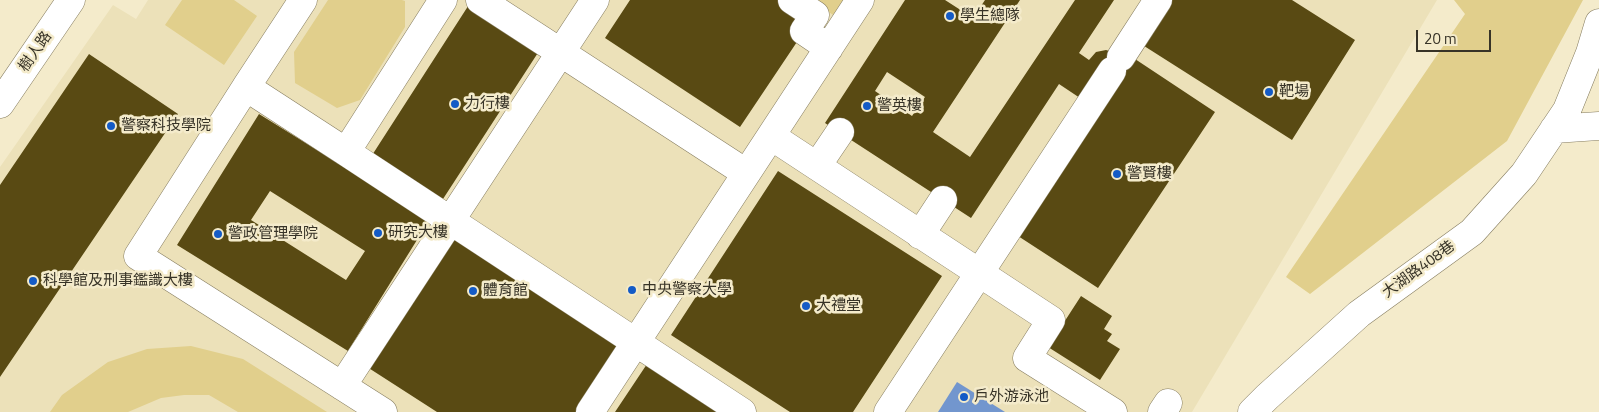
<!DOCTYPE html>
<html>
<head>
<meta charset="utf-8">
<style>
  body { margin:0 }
  #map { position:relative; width:1599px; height:412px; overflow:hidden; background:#f4ebcb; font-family:"Titillium Web",sans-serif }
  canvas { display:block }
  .scale { position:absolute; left:1416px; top:30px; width:75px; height:22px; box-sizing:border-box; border:2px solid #373327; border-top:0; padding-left:6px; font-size:15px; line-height:18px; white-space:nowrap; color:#373327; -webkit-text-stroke:4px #f4ebcb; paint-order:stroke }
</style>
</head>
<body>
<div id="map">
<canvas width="1599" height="412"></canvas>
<div class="scale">20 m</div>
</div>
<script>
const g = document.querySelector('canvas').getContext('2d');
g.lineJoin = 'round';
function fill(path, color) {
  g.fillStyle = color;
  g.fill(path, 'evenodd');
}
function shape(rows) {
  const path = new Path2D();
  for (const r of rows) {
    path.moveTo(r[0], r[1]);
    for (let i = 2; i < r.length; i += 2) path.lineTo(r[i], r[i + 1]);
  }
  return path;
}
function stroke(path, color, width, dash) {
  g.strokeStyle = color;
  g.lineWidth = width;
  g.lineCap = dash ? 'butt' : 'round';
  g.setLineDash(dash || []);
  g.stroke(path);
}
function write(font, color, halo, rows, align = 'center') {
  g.font = font + ' "Titillium Web","Noto Sans TC",sans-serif';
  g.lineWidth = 5;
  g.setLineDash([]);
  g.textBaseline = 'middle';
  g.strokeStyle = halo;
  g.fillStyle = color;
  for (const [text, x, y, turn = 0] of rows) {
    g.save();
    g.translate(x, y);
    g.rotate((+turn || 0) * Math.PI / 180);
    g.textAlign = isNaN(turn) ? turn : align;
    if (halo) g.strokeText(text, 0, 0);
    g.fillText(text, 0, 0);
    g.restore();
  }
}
const built = shape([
  [148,0,1437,0,1192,412,0,412,0,167,113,5,136,19]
]);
const green = shape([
  [182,0,234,0,257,16,224,65,165,25],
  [328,0,402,0,405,1,405,27,360,100,337,108,295,83,294,52],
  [810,0,854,0,841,20],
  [1454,0,1583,0,1507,141,1310,294,1286,277,1465,14],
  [191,346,243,359,327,412,238,412,209,395,184,395,161,398,128,412,50,412,62,395,108,362,147,349]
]);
const water = shape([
  [957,382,1005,412,938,412]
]);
const building = shape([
  [472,0,543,45,430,219,348,351,177,245,259,114,391,196,367,163],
  [270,191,365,251,346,280,251,220],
  [630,0,792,0,815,15,740,127,605,38],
  [905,0,945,0,973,18,985,0,1020,0,933,132,970,157,1075,0,1114,0,1079,53,1089,60,1096,52,1106,50,1135,59,1215,112,1098,288,1018,236,1080,98,1059,84,971,218,825,123],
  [887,72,925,97,912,116,875,91],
  [1170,0,1292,0,1355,40,1292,140,1141,44],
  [89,54,178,114,0,377,0,185],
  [778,171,942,276,853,412,790,412,671,335],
  [448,235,621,346,578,412,437,412,364,365],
  [1081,296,1112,316,1104,329,1112,334,1107,341,1120,349,1100,380,1048,347],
  [647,364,718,412,615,412]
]);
const minor = shape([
  [303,0,246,87,346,152,443,0],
  [480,0,746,173],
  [792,0,815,15,804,31,829,48],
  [1121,57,1158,0],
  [246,87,138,256,383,412],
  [0,104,71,0],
  [1554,129,1599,126],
  [771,136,1051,320,1027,358,1113,412],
  [346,152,742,412],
  [817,166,840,132],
  [920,235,943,200],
  [342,386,595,0],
  [590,412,860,0],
  [888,412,1112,71],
  [1162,412,1168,403],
  [1252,412,1267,397,1359,314,1472,232,1524,174,1567,110,1590,53,1599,23]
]);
const markers = [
  [950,16,5,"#145bc6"],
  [1269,92,5,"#145bc6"],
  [455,104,5,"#145bc6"],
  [867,106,5,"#145bc6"],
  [111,126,5,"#145bc6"],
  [1117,174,5,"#145bc6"],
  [378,233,5,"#145bc6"],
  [218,234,5,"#145bc6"],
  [33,281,5,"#145bc6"],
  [632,290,5,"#145bc6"],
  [473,291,5,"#145bc6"],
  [806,306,5,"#145bc6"],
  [964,397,5,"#145bc6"]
];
const poiNames = [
  ["學生總隊",960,16],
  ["靶場",1279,92],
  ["力行樓",465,104],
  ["警英樓",877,106],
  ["警察科技學院",121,126],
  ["警賢樓",1127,174],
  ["研究大樓",388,233],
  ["警政管理學院",228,234],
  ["科學館及刑事鑑識大樓",43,281],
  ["中央警察大學",642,290],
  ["體育館",483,291],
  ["大禮堂",816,306],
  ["戶外游泳池",974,397]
];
const streetNames = [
  ["樹人路",36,52,-55],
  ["大湖路408巷",1419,270,-36]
];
fill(built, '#ece1b9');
fill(green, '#e1cf8c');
fill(water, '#7296ce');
fill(building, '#594a13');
stroke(minor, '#867d60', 29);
stroke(minor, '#fff', 28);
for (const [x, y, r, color] of markers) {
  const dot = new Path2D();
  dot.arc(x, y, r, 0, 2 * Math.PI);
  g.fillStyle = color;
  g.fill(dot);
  stroke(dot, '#f4ebcb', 2);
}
write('15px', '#373327', '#f4ebcb', poiNames, 'left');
write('15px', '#373327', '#f4ebcb', streetNames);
</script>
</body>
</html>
